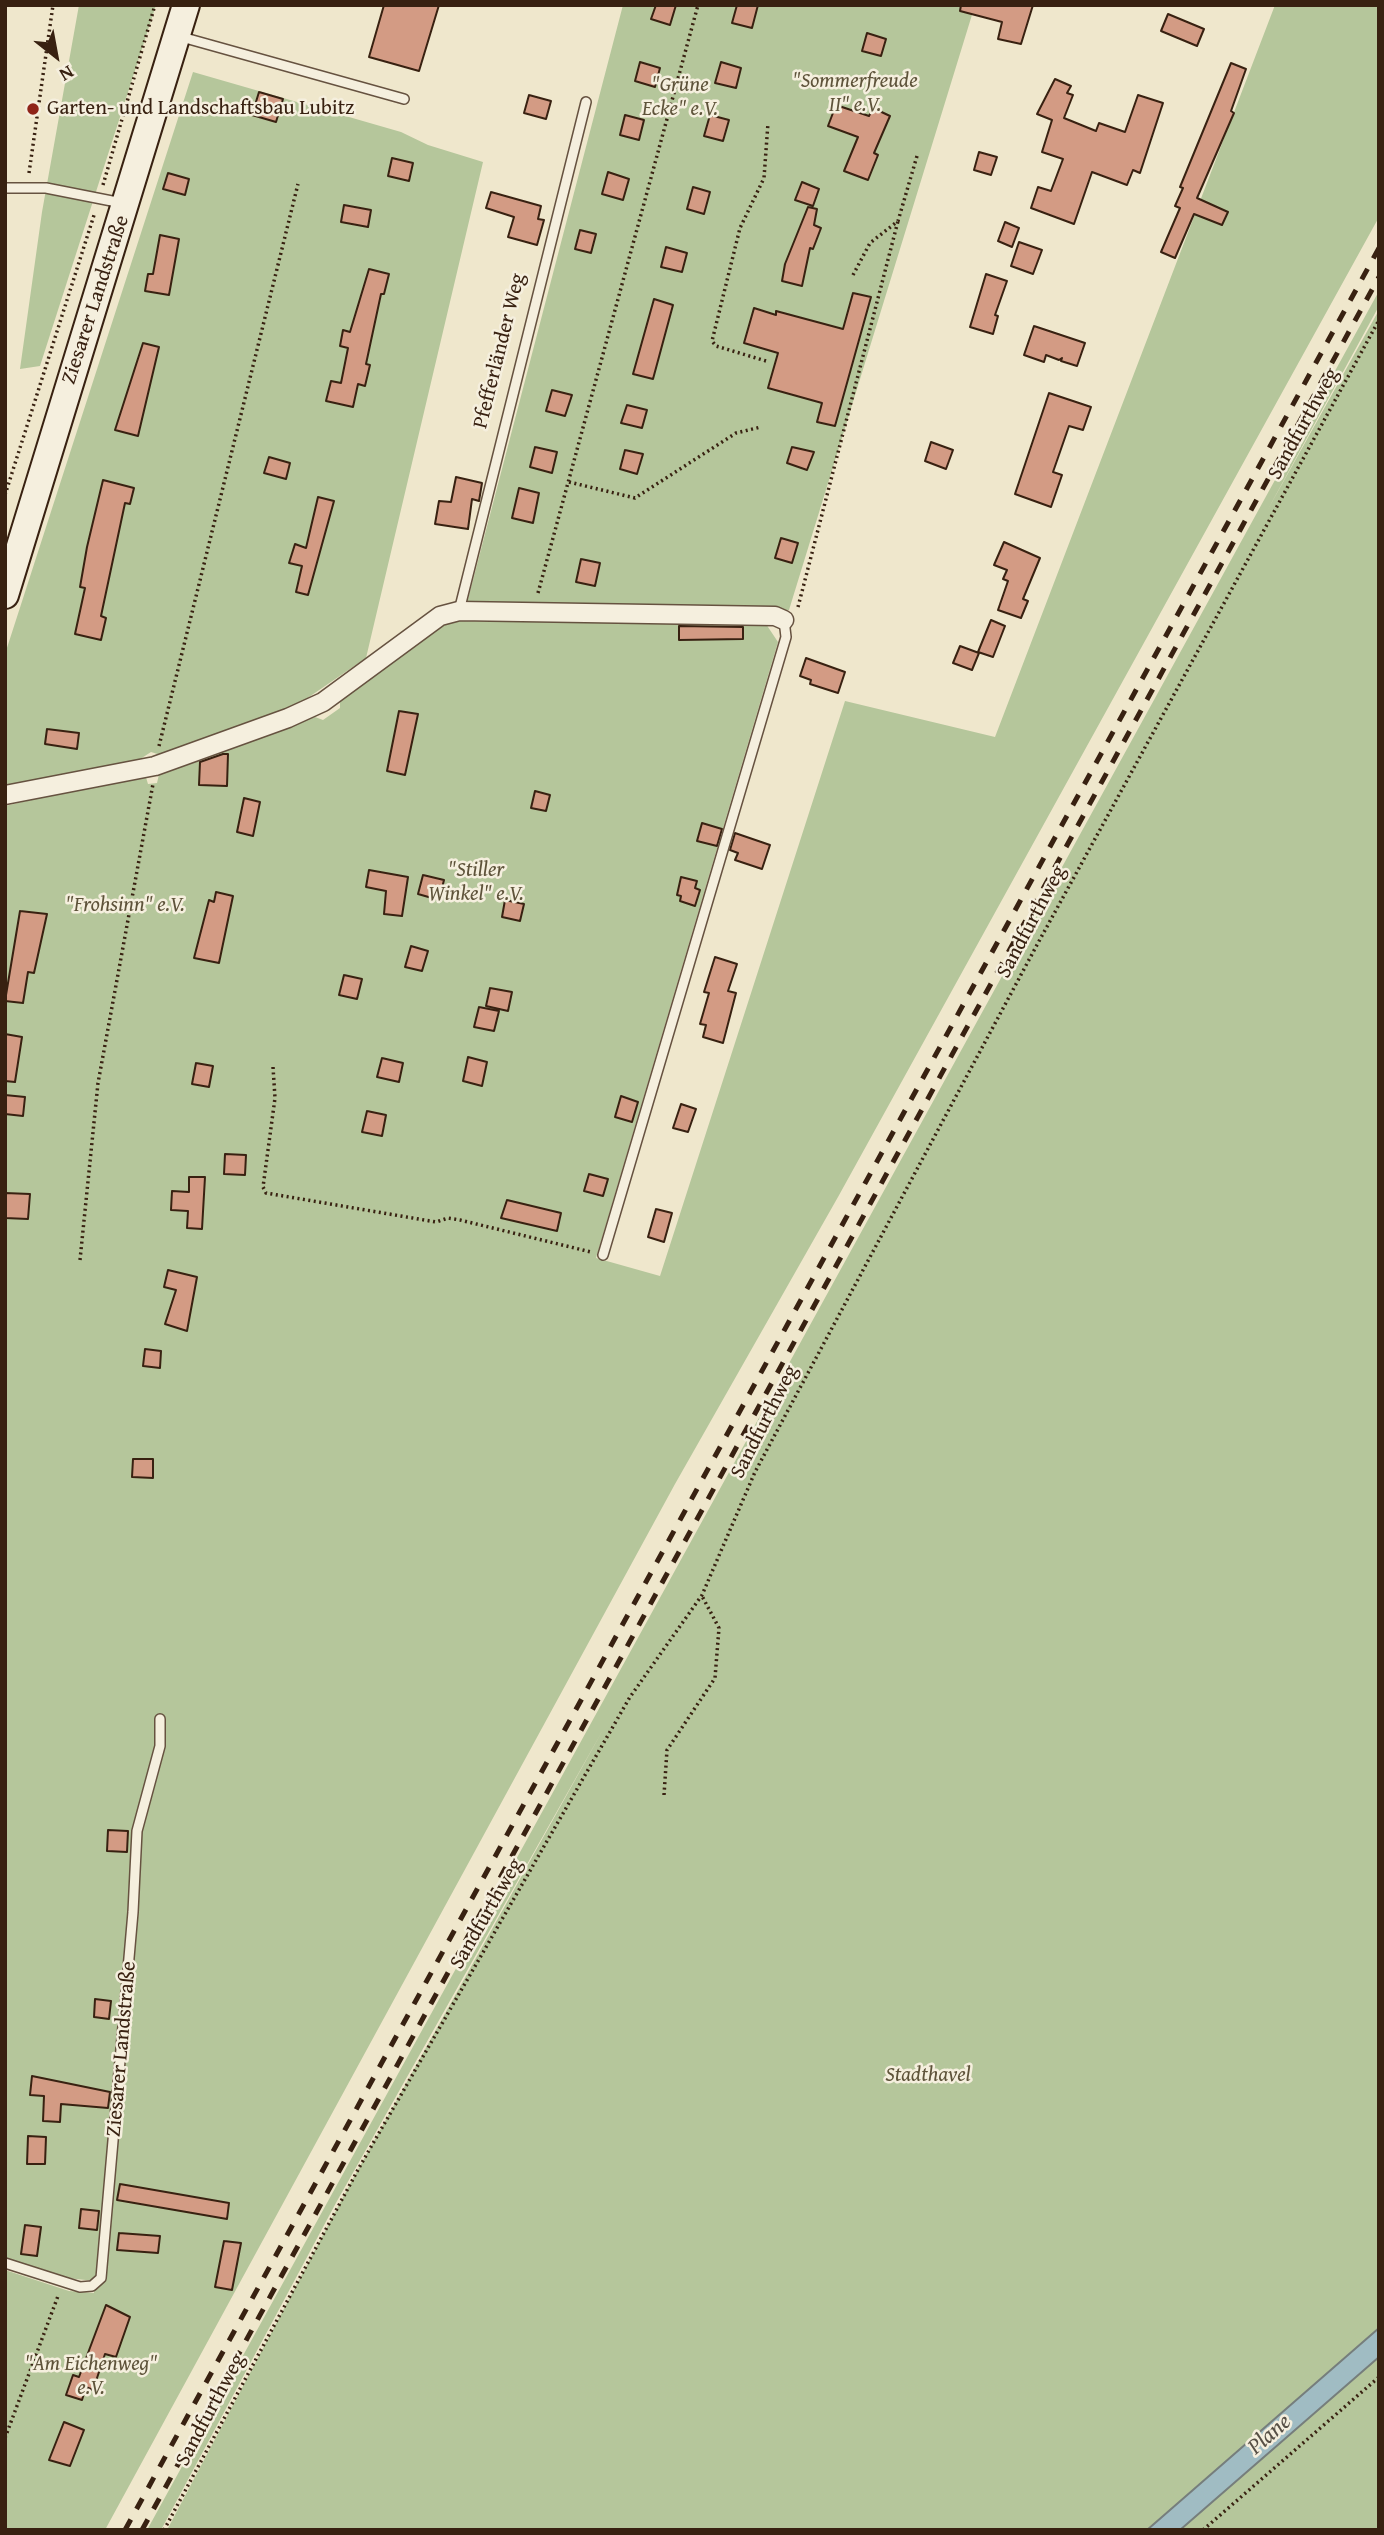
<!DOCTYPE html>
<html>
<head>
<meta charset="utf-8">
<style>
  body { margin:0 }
  #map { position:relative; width:1384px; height:2535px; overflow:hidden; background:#efe7cc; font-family:"Gentium Book Plus",serif }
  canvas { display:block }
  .frame { position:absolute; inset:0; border:7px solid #382111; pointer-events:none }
  .north { position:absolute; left:21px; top:21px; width:70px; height:70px; -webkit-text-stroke:5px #f5efde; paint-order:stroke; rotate:149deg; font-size:19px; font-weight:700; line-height:28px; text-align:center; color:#382111 }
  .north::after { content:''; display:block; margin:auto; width:24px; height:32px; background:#382111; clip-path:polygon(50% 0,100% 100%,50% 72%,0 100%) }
</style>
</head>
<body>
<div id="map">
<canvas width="1384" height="2535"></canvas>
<div class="frame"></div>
<div class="north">N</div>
</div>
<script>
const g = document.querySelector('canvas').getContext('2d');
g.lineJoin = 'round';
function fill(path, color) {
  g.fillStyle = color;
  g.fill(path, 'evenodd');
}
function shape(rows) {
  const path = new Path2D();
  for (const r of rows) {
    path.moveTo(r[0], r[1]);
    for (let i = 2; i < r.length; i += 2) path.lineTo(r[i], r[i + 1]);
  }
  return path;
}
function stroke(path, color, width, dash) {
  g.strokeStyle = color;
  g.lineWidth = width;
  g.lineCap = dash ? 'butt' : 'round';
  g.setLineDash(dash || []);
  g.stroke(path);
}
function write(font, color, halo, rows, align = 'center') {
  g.font = font + ' "Gentium Book Plus",serif';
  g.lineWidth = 5;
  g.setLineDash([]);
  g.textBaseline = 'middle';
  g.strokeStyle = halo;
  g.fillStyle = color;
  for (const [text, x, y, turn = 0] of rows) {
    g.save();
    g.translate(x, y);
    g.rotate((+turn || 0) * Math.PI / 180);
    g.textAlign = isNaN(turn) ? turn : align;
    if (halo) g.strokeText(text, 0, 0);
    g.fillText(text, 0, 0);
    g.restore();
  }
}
const green = shape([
  [79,5,156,5,40,366,20,369,42,212],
  [623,5,975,5,789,610,467,603],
  [1275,5,1379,5,1379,217,838,1197,675,1484,105,2530,5,2530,5,2270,69,2291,94,2293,95,2281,67,2278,5,2258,5,806,145,774,148,784,157,783,160,770,315,717,323,720,340,708,340,701,448,621,766,624,778,642,596,1258,660,1276,845,701,995,737],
  [193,72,401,132,428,145,483,162,366,658,287,712,164,756,151,752,134,763,5,786,5,654],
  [1379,291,1379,306,1267,511,1379,310,1379,2530,167,2530,349,2186,604,1728,337,2201,161,2530,147,2530]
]);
const water = shape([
  [1379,2328,1379,2357,1180,2530,1147,2530,1379,2328]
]);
const building = shape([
  [384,5,439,5,419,71,369,57,384,5],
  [656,5,676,5,670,25,651,19,656,5],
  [737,5,758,5,752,28,732,23,737,5],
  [961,5,1033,5,1021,44,998,39,1002,22,960,11,961,5],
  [1168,14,1204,29,1197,46,1161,31,1168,14],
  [867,33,886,39,881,56,862,51,867,33],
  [640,62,660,68,655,87,635,81,640,62],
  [721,62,741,68,736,88,715,83,721,62],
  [1231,63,1246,69,1231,111,1234,113,1197,198,1228,212,1222,225,1194,214,1175,258,1161,252,1180,208,1175,206,1183,188,1180,187,1231,63],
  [1055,79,1071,86,1067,93,1073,95,1064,118,1096,131,1099,123,1125,132,1138,95,1163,103,1140,173,1133,170,1127,185,1092,172,1074,224,1031,208,1038,187,1051,191,1063,159,1042,152,1052,120,1037,114,1055,79],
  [259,92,283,99,276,122,252,115,259,92],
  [529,95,551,101,546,119,524,113,529,95],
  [836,105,869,116,873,108,890,116,874,153,878,155,868,180,844,171,858,137,828,126,836,105],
  [625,115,644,120,639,140,620,135,625,115],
  [710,115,729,120,723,141,704,136,710,115],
  [979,152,997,157,991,175,974,170,979,152],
  [392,158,413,163,409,181,388,176,392,158],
  [608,172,629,179,623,200,602,194,608,172],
  [168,173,189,179,185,195,163,189,168,173],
  [802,182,819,189,813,206,795,200,802,182],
  [693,187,710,192,704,214,687,209,693,187],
  [491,192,541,206,538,219,544,220,537,245,508,237,514,217,486,208,491,192],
  [344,205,371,210,368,227,341,222,344,205],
  [808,207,817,209,814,225,821,228,813,249,810,248,802,286,782,281,785,264,808,207],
  [1005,222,1019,228,1012,247,998,241,1005,222],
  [580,230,596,234,591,253,575,249,580,230],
  [160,235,179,239,169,295,145,291,148,274,153,274,160,235],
  [1019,242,1042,250,1033,274,1011,266,1019,242],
  [666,247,687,253,682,272,661,267,666,247],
  [369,269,389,274,384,294,381,294,366,364,370,365,365,386,358,384,353,407,326,401,331,381,341,383,348,348,340,346,343,330,350,332,369,269],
  [986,274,1007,281,995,315,998,316,993,334,970,327,986,274],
  [853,293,871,297,835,426,817,422,822,403,768,388,778,353,744,343,754,308,776,315,776,311,843,329,853,293],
  [654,299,673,305,653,379,633,374,654,299],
  [1034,326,1085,343,1077,366,1061,361,1062,358,1059,360,1046,355,1044,362,1024,355,1034,326],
  [143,343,159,347,138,436,115,430,143,343],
  [552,390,572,395,565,416,546,411,552,390],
  [1049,393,1091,407,1083,430,1069,426,1053,472,1062,475,1051,507,1015,494,1049,393],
  [627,405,647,410,642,428,621,423,627,405],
  [931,442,953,450,946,469,925,461,931,442],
  [535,447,557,452,552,473,530,467,535,447],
  [792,447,814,452,807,470,787,463,792,447],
  [625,450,643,454,637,474,620,469,625,450],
  [269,457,290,463,286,479,264,473,269,457],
  [456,477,482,483,479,501,472,499,468,529,435,524,439,501,451,502,456,477],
  [103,480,134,488,130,504,125,503,101,616,106,618,101,640,75,634,85,588,80,587,87,547,103,480],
  [519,488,539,493,533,523,512,518,519,488],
  [318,497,334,501,308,595,296,592,302,566,289,563,295,544,306,548,318,497],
  [781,538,798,543,792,563,775,558,781,538],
  [1004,542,1040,558,1023,599,1028,601,1021,618,998,610,1008,581,1003,579,1007,570,994,565,1004,542],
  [581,559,600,563,595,586,576,582,581,559],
  [991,620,1005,626,993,657,978,652,991,620],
  [679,626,743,627,743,639,679,640,679,626],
  [960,646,979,653,972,670,953,663,960,646],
  [806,658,845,672,838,693,810,684,811,680,800,676,806,658],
  [399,711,418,714,405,775,387,771,399,711],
  [47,729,79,733,77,749,45,744,47,729],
  [223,754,228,754,227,786,199,785,200,762,223,754],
  [535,791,550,795,546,811,531,808,535,791],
  [244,798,260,802,253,836,237,832,244,798],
  [702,823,722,829,717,846,697,841,702,823],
  [735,833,770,845,762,869,735,860,738,853,730,850,735,833],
  [369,870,408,877,402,916,384,914,386,891,366,887,369,870],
  [423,875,444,880,439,900,418,894,423,875],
  [681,877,697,881,695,888,700,890,695,906,680,901,681,896,677,895,681,877],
  [216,892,233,896,219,963,194,958,209,900,214,902,216,892],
  [505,900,524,904,520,921,502,917,505,900],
  [20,911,47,914,34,973,28,972,23,1003,5,1001,20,911],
  [411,946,428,951,422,971,405,967,411,946],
  [715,957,737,964,728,991,736,993,723,1043,703,1037,706,1025,700,1024,709,993,704,992,715,957],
  [344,975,362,979,357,999,339,995,344,975],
  [490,988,512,992,508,1011,486,1006,490,988],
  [479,1007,499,1011,494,1031,474,1027,479,1007],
  [5,1034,22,1037,15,1082,5,1081,5,1034],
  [468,1057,487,1062,482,1086,463,1081,468,1057],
  [382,1058,403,1063,399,1082,377,1077,382,1058],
  [196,1063,213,1066,209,1087,192,1084,196,1063],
  [5,1095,25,1097,23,1116,5,1114,5,1095],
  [621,1096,638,1102,632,1122,615,1117,621,1096],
  [681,1104,696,1109,688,1132,673,1128,681,1104],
  [367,1111,386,1115,382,1136,362,1132,367,1111],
  [225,1154,246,1155,245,1175,224,1174,225,1154],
  [589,1174,608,1179,603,1196,584,1191,589,1174],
  [189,1177,205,1177,202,1229,187,1228,188,1211,171,1210,172,1191,189,1192,189,1177],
  [5,1193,30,1194,28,1219,5,1218,5,1193],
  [507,1200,561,1213,557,1231,501,1218,507,1200],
  [656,1209,672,1213,664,1242,648,1237,656,1209],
  [168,1270,197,1277,187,1331,165,1324,176,1290,164,1287,168,1270],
  [145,1349,161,1351,160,1368,143,1366,145,1349],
  [133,1459,153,1459,153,1478,132,1477,133,1459],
  [108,1830,128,1831,127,1852,107,1851,108,1830],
  [95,1999,111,2001,109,2019,94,2017,95,1999],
  [32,2076,110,2092,108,2108,61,2104,60,2122,43,2121,44,2096,30,2095,32,2076],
  [28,2136,46,2137,45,2164,27,2164,28,2136],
  [120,2184,229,2203,227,2219,117,2200,120,2184],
  [81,2209,99,2211,97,2230,79,2228,81,2209],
  [25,2225,41,2227,37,2256,21,2254,25,2225],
  [119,2233,160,2236,158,2253,117,2250,119,2233],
  [224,2241,241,2243,232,2290,215,2287,224,2241],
  [106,2305,130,2317,116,2357,105,2354,93,2390,86,2387,82,2400,66,2395,73,2375,79,2377,106,2305],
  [64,2422,84,2430,70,2466,49,2460,64,2422]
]);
const path = shape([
  [29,173,53,5],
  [103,185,155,5],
  [853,275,870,243,898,221,917,156],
  [766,361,716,346,712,341,740,228,764,178,768,123],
  [569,482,635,498,736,433,761,427],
  [5,495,95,212],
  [538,593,698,5],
  [798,607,898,221],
  [159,746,298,184],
  [273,1067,275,1098,263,1187,266,1193,436,1222,448,1218,460,1220,591,1252],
  [80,1260,98,1083,153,784],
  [664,1795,667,1750,715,1678,719,1628,702,1596],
  [5,2438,58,2296],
  [164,2530,360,2166,630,1697,702,1595,755,1472,1038,943,1379,320],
  [1203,2530,1379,2377]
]);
const service = shape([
  [178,36,404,99],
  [5,188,46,188,122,203],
  [459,611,586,102],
  [603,1255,786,637,784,620],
  [5,2263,80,2287,92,2286,101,2278,133,1912,137,1831,160,1746,160,1719]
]);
const minor = shape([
  [5,795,155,766,288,718,323,702,440,616,459,611,775,616,784,620]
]);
const secondary = shape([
  [5,595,186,5]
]);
const rail = shape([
  [125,2530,1379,248],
  [142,2530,1379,277]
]);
const markers = [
  [33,109,7,"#8f2418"]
];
const parkNames = [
  ["\"Sommerfreude",855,82],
  ["II\" e.V.",855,106],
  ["\"Grüne",680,86],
  ["Ecke\" e.V.",680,110],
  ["\"Stiller",476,871],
  ["Winkel\" e.V.",476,895],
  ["\"Frohsinn\" e.V.",125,906],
  ["Stadthavel",928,2076],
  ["\"Am Eichenweg\"",91,2365],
  ["e.V.",91,2389]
];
const poiNames = [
  ["Garten- und Landschaftsbau Lubitz",47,109]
];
const streetNames = [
  ["Ziesarer Landstraße",96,300,-72],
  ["Pfefferländer Weg",500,351,-76],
  ["Sandfurthweg",1304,424,-61],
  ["Sandfurthweg",1032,922,-62],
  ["Sandfurthweg",765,1422,-63],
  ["Sandfurthweg",487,1914,-60],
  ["Ziesarer Landstraße",122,2049,-85],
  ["Sandfurthweg",211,2410,-62]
];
const waterNames = [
  ["Plane",1270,2435,-41]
];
fill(green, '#b5c69b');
fill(water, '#a0bcc3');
stroke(water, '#767e7c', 2);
fill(building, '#d39b84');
stroke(building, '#382111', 2);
stroke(service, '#665240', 12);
stroke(minor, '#665240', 21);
stroke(secondary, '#382111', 30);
stroke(path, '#382111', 3.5, [2, 3.5]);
stroke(service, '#f5efde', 9);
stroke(minor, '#f5efde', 18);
stroke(secondary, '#f5efde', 26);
stroke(rail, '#382111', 5, [12, 12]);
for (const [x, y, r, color] of markers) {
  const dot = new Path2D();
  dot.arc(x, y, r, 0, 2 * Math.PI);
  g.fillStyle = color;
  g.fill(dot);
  stroke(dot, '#f5efde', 2.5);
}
write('italic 21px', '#5e533a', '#f5efde', parkNames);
write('21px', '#382111', '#f5efde', poiNames, 'left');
write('21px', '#382111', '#f5efde', streetNames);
write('italic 23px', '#575046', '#f5efde', waterNames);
</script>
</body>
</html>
